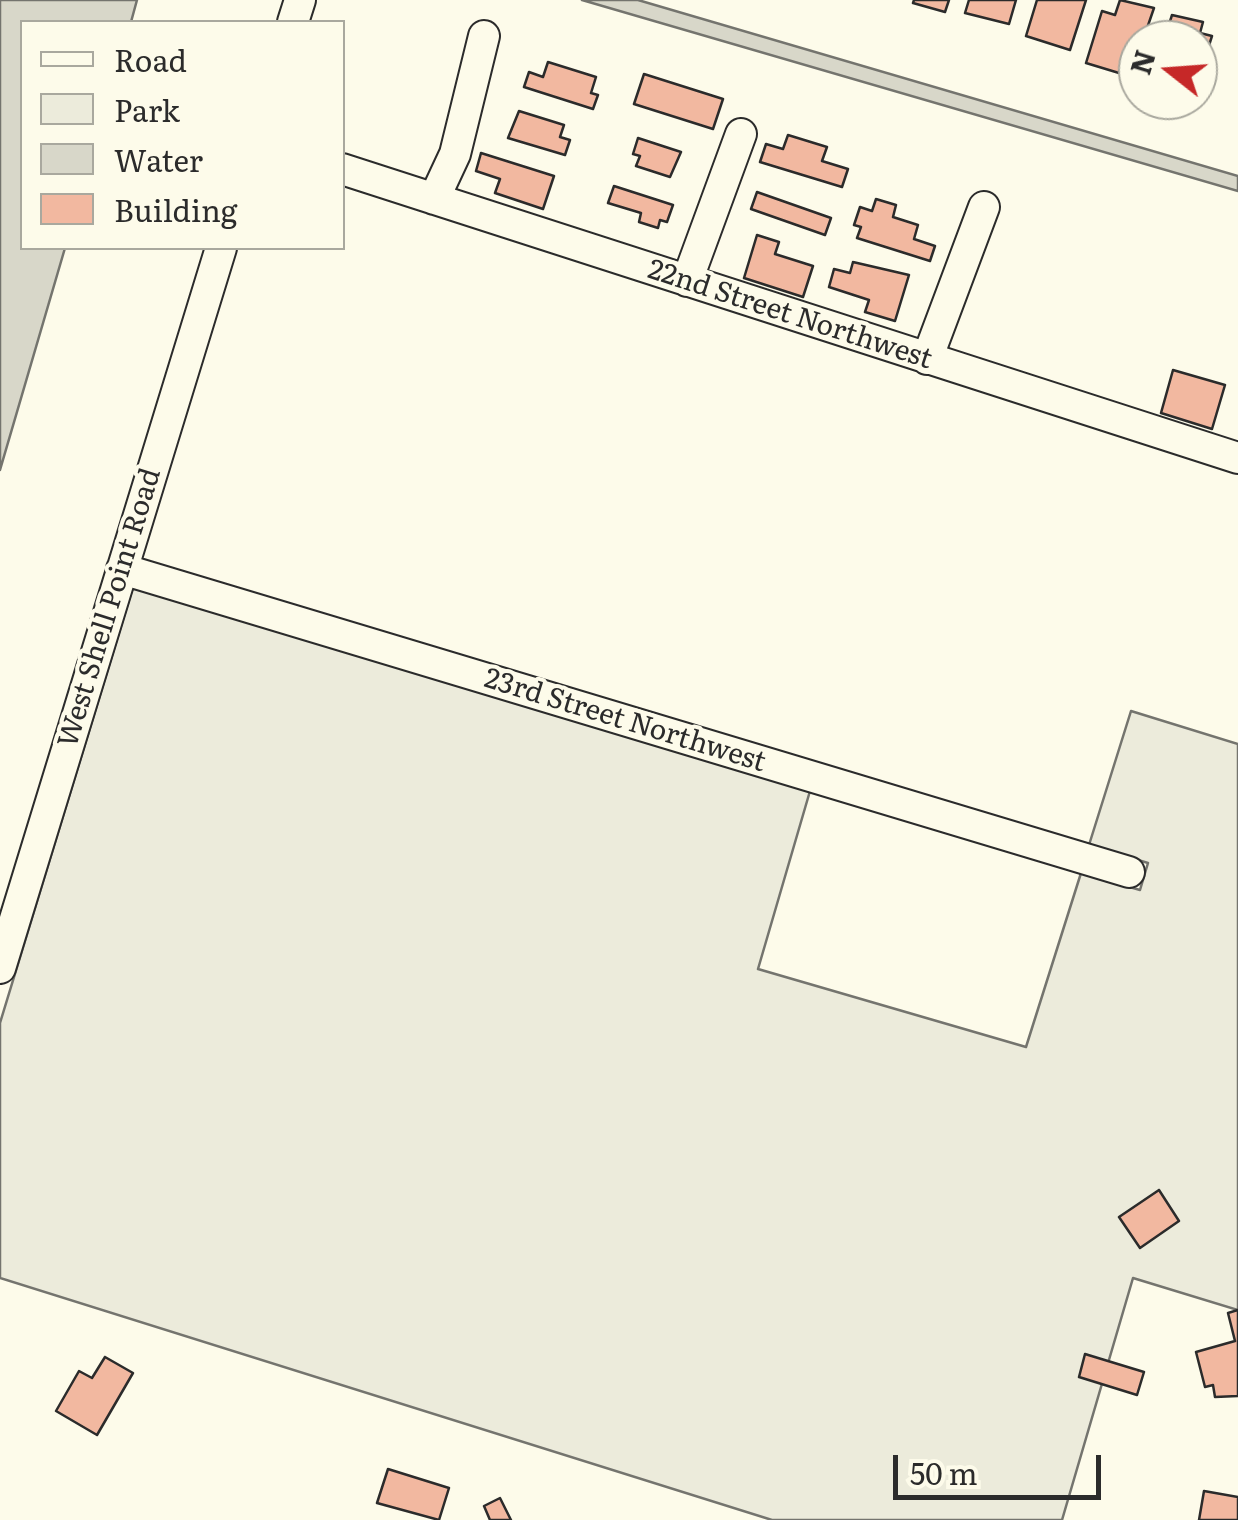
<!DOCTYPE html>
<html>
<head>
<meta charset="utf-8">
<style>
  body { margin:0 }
  #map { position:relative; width:1238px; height:1520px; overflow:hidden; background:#fdfbea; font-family:Literata,serif }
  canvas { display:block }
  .legend { position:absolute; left:20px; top:20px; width:325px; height:230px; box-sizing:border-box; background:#fdfbea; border:2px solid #a9a89e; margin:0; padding:12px 18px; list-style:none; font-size:30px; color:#2b2b2b }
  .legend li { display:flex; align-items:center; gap:20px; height:50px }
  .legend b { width:50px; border:2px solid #a9a89e }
  .north { position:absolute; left:1118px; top:20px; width:100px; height:100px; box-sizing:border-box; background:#fdfbea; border:2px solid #a9a89e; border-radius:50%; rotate:287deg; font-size:28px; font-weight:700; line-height:40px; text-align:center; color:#2b2b2b }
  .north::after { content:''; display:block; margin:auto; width:35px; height:45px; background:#c62828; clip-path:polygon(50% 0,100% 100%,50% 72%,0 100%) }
  .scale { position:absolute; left:893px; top:1455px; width:208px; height:45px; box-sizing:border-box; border:5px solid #2b2b2b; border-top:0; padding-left:12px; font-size:30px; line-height:35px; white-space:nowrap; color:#2b2b2b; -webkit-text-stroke:8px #fdfbea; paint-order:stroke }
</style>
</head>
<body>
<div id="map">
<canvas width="1238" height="1520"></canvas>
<ul class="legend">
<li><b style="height:12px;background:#fdfbea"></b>Road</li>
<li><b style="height:28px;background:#ecebdb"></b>Park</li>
<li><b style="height:28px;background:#d8d7c9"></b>Water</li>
<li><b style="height:28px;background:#f2b8a0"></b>Building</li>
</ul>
<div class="north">N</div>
<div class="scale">50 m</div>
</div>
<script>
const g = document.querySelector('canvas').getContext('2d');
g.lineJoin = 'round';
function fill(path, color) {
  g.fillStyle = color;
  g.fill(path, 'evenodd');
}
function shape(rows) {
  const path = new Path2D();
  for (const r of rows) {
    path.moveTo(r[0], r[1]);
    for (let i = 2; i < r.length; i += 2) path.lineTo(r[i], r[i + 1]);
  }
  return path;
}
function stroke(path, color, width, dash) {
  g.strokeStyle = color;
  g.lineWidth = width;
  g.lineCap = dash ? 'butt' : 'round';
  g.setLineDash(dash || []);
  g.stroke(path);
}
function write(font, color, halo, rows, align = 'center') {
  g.font = font + ' Literata,serif';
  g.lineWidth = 8;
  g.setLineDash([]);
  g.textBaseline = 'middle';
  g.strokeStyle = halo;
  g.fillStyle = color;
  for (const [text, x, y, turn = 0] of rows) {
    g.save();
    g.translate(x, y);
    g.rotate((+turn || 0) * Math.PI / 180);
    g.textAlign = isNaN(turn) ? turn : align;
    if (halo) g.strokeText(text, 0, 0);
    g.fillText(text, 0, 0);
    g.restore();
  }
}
const green = shape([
  [133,587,810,791,758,969,1026,1047,1081,873,1140,890,1148,863,1089,845,1131,711,1238,744,1238,1310,1133,1278,1062,1520,772,1520,0,1278,0,1023,133,587]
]);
const water = shape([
  [0,0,137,0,131,22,22,22,22,248,65,248,0,470,0,0],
  [582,0,638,0,1238,176,1238,191,582,0]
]);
const building = shape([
  [914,0,949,0,945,12,913,3,914,0],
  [969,0,1016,0,1009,24,965,13,969,0],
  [1037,0,1086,0,1070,50,1026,36,1037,0],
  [1120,0,1154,8,1143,40,1138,40,1138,52,1126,49,1119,73,1086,63,1102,11,1115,15,1120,0],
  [1172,15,1203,22,1200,33,1212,36,1198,80,1198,40,1164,40,1172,15],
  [548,62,596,77,591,93,598,95,593,109,524,87,529,72,543,77,548,62],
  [644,74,723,99,713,129,634,104,644,74],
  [519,111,564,125,560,137,570,140,565,155,508,138,519,111],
  [788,135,827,147,822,161,848,169,842,187,760,162,766,144,783,149,788,135],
  [638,138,681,152,670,177,636,166,640,156,633,154,638,138],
  [481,153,554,176,543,209,495,193,500,179,476,171,481,153],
  [614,186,673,205,667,222,660,220,658,228,639,222,641,213,608,203,614,186],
  [757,192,831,218,825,235,751,209,757,192],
  [876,199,896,205,893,217,918,225,914,239,935,246,930,261,857,238,861,227,854,225,860,207,872,211,876,199],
  [757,235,779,242,775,254,813,266,803,297,744,278,757,235],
  [853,262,909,275,895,321,865,312,869,300,829,287,834,269,850,273,853,262],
  [1173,370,1225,385,1212,429,1161,413,1173,370],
  [1159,1190,1179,1221,1140,1248,1119,1217,1159,1190],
  [1238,1310,1238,1396,1215,1397,1213,1385,1205,1387,1196,1352,1235,1341,1228,1313,1238,1310],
  [1085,1354,1144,1372,1137,1395,1079,1377,1085,1354],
  [105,1357,133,1373,97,1435,56,1411,79,1371,92,1378,105,1357],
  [388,1469,449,1488,439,1520,377,1503,388,1469],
  [1204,1491,1238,1497,1238,1520,1199,1520,1204,1491],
  [500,1498,511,1520,490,1520,484,1506,500,1498]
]);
const minor = shape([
  [293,22,300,0],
  [342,169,1238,458],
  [434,199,455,154,484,36],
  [687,281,741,134],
  [927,359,984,207],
  [122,569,1129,872],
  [0,968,221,248]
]);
const streetNames = [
  ["22nd Street Northwest",790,315,18],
  ["West Shell Point Road",110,608,-73],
  ["23rd Street Northwest",625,721,17]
];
fill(green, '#ecebdb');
stroke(green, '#74746e', 2.5);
fill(water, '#d8d7c9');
stroke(water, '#74746e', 2.5);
fill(building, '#f2b8a0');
stroke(building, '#2b2b2b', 2.5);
stroke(minor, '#2b2b2b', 34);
stroke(minor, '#fdfbea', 30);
write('28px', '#2b2b2b', '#fdfbea', streetNames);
</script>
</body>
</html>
